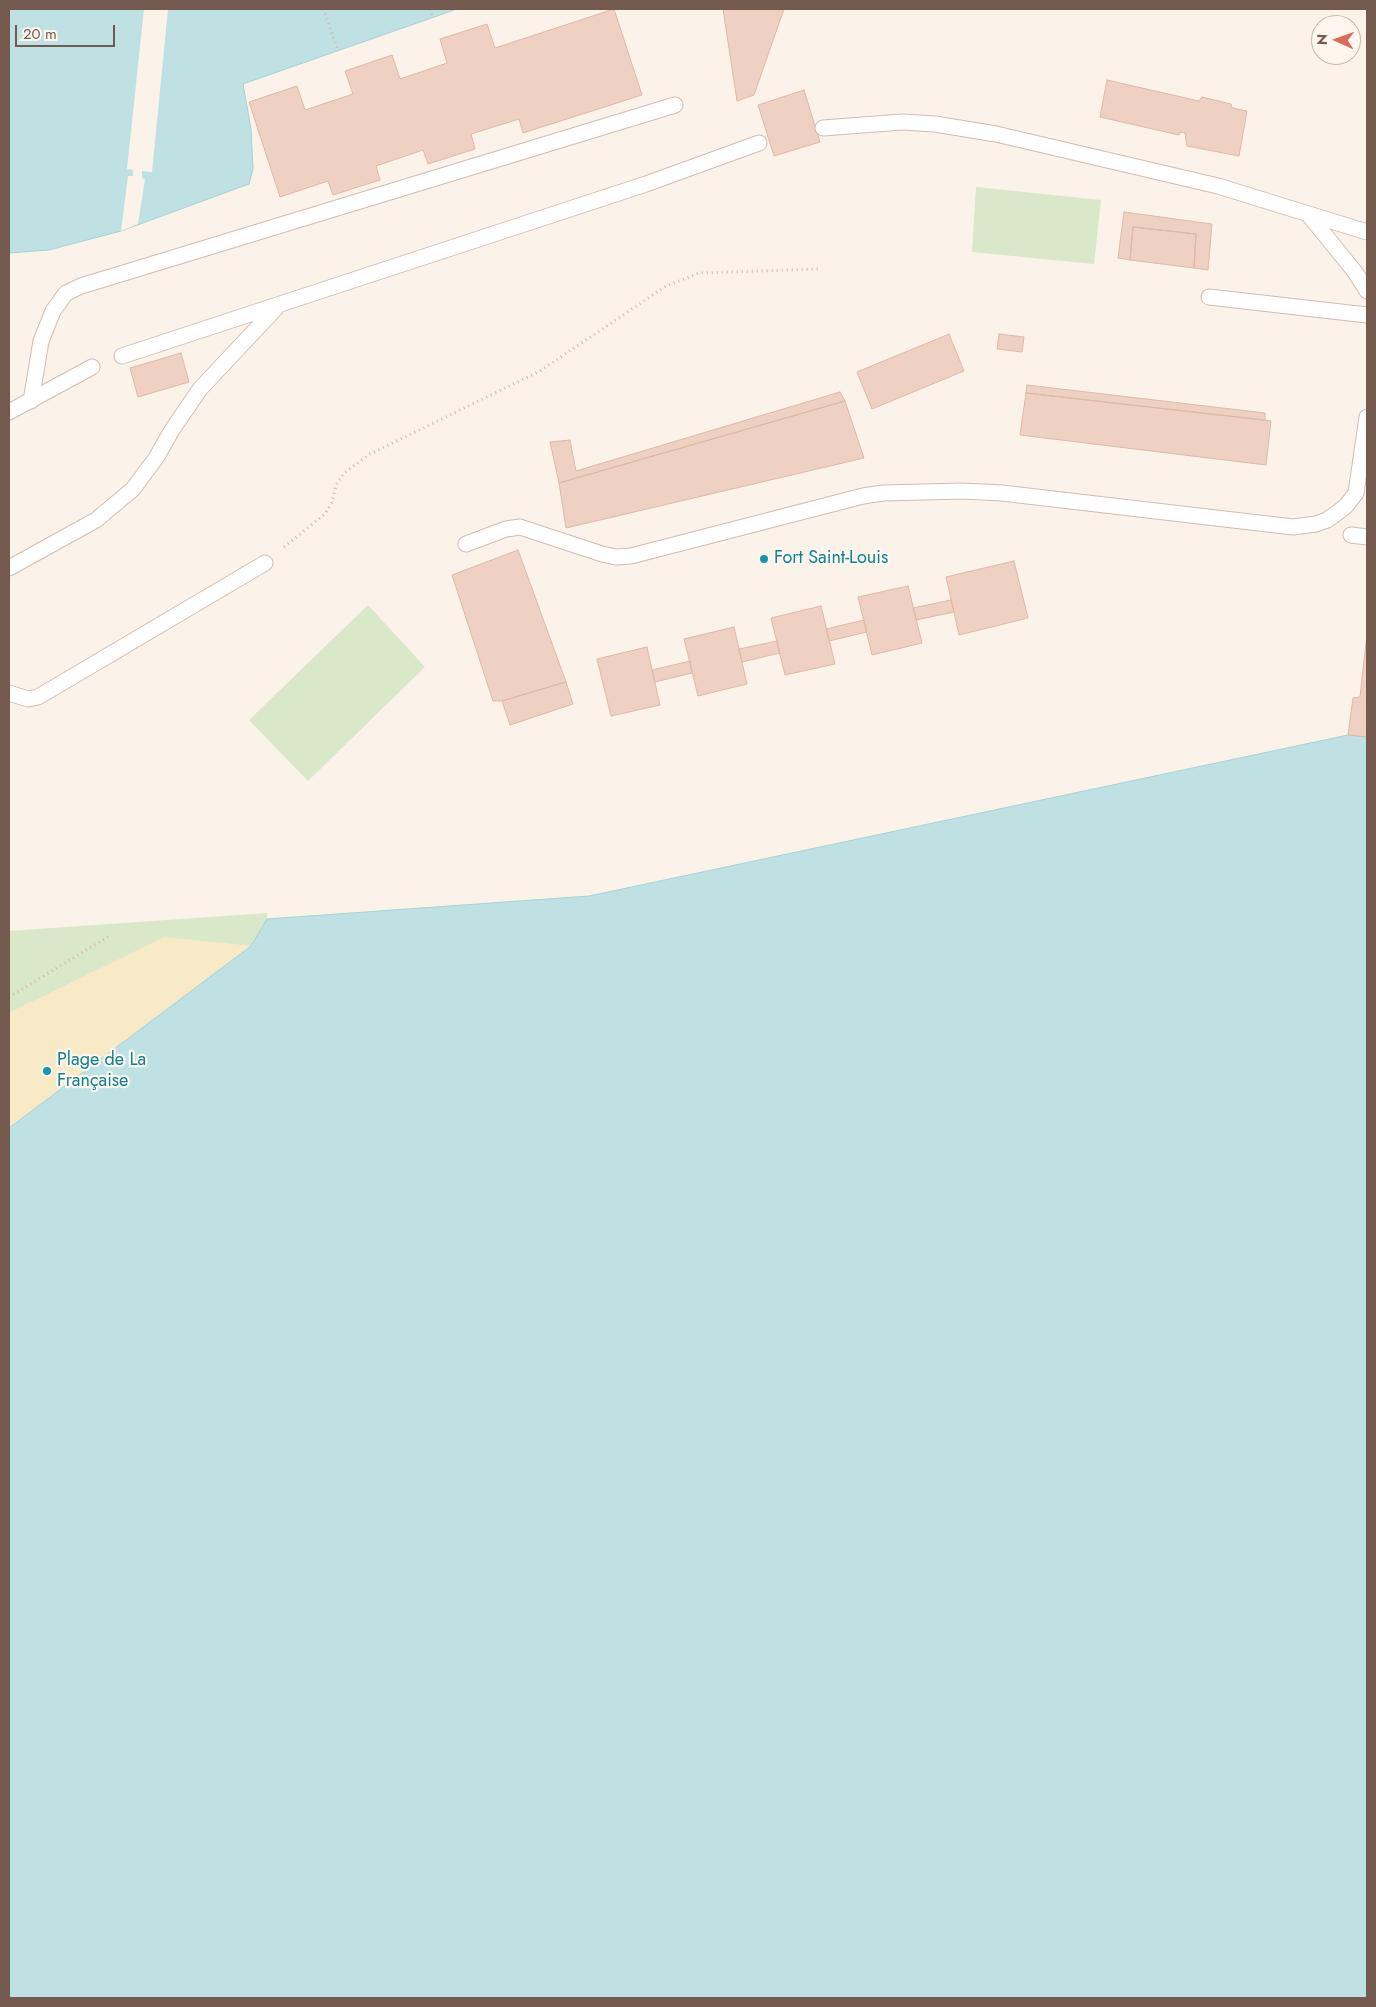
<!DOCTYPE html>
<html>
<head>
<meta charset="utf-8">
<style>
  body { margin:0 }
  #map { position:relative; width:1376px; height:2007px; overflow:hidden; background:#fbf3ea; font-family:Jost,sans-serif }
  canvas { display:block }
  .frame { position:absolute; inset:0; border:10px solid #74594f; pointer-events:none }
  .north { position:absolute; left:1311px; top:15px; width:50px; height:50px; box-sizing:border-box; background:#fef7f0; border:1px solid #c7b8b0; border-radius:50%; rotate:272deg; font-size:14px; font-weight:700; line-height:20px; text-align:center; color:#74594f }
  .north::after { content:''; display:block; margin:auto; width:18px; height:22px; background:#db6c59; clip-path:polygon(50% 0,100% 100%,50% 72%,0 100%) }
  .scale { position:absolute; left:15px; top:25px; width:100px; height:22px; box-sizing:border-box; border:2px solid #74594f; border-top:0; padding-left:6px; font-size:15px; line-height:18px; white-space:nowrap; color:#74594f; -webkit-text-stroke:4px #fef7f0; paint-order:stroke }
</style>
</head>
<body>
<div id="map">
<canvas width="1376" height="2007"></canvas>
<div class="frame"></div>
<div class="north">N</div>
<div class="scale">20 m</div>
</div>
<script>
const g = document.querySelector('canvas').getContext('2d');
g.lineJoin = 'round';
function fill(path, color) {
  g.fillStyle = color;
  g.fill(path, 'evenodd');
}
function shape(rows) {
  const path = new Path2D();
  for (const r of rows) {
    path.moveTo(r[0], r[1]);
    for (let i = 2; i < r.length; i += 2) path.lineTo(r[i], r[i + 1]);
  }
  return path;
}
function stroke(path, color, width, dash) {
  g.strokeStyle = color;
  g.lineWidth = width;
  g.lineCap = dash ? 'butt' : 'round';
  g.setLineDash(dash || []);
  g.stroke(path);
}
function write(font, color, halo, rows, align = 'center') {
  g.font = font + ' Jost,sans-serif';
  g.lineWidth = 4.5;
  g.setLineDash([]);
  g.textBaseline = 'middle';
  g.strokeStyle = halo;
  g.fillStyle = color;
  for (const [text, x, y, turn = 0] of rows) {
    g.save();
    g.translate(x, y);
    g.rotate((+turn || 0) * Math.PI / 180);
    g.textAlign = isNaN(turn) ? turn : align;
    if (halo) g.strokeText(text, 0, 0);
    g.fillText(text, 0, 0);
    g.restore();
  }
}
const green = shape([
  [976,187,1101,200,1094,264,972,252],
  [368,605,425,667,308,781,249,720],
  [267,913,267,919,251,946,164,938,9,1013,9,931]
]);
const sand = shape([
  [164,937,251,946,9,1128,9,1013]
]);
const water = shape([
  [9,9,457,9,243,84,251,129,253,169,249,184,121,231,49,250,9,253,9,9],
  [1348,735,1367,737,1367,1998,9,1998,9,1128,251,946,267,919,589,896,1348,735]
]);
const pier = shape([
  [144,9,168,9,152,172,142,171,142,178,145,179,138,224,121,231,128,176,133,176,133,170,127,169]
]);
const building = shape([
  [614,9,642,95,523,133,519,119,471,134,475,149,428,164,423,150,376,166,380,180,333,195,328,181,280,197,249,102,297,86,305,110,353,94,345,71,392,55,400,79,447,63,440,39,487,24,495,48,614,9],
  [723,9,784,9,754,95,737,101,723,9],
  [1107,80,1199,101,1202,97,1231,104,1232,108,1247,111,1239,156,1187,146,1185,133,1180,132,1179,135,1100,117,1107,80],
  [804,90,820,142,774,156,758,105,804,90],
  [1124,212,1212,224,1208,270,1194,268,1196,234,1133,227,1130,260,1118,258,1124,212],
  [1133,227,1196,234,1194,268,1130,260,1133,227],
  [949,334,964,371,872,409,857,372,949,334],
  [999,334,1024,337,1022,352,997,349,999,334],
  [181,353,189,382,138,397,130,368,181,353],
  [1027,385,1265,413,1265,420,1026,393,1027,385],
  [840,392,845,401,559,483,550,442,570,440,576,471,840,392],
  [1026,393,1271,421,1266,465,1020,435,1026,393],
  [845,401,864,458,566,528,559,483,845,401],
  [518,550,566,682,502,701,493,701,452,575,518,550],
  [1014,561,1028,618,959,635,946,577,1014,561],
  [908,586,922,643,872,655,858,597,908,586],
  [951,600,954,612,916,620,913,608,951,600],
  [821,606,835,664,785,675,771,618,821,606],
  [864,620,867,632,829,641,826,629,864,620],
  [734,627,747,684,698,696,684,639,734,627],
  [1367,634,1367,737,1348,735,1353,698,1360,697,1367,634],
  [777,641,780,653,742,662,739,649,777,641],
  [647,647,660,705,611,716,597,659,647,647],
  [690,661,692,673,655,682,652,670,690,661],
  [566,682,573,704,510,725,502,701,566,682]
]);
const path = shape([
  [323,9,338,51],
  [430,9,433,17],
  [284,547,325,514,332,502,336,485,344,473,370,454,540,371,666,286,699,273,818,269],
  [9,997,111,935]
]);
const lane = shape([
  [823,128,902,122,935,124,996,134,1218,186,1367,232],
  [1308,214,1355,272,1367,291],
  [1209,297,1367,315],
  [122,356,646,184,759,143],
  [31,401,41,341,53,311,66,293,81,286,675,105],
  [9,412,92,367],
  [1351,535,1367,537],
  [466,544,506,529,520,527,602,554,616,557,631,556,863,496,883,493,962,491,1002,493,1293,527,1316,524,1327,520,1337,513,1346,506,1356,493,1367,417],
  [9,568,96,520,133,489,156,458,172,430,200,389,277,307],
  [9,693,28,699,38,697,265,563]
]);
const markers = [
  [764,559,5,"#0f9aa8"],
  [47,1071,5,"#0f9aa8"]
];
const cultureNames = [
  ["Fort Saint-Louis",774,559],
  ["Plage de La",57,1061],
  ["Française",57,1082]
];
fill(green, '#d8e8c9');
fill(sand, '#f8e9c7');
fill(water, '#bfe1e4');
stroke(water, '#a6d1d5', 1);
fill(pier, '#fbf3ea');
fill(building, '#eed1c3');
stroke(building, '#e0b7a5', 1);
stroke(lane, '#cfbdb3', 17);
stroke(path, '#d4b4a6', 3, [1, 4]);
stroke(lane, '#fff', 15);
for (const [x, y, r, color] of markers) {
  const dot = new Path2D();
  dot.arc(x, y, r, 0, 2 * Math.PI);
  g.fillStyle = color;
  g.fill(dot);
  stroke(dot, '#fef7f0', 2);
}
write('18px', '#0d838f', '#fef7f0', cultureNames, 'left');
</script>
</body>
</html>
